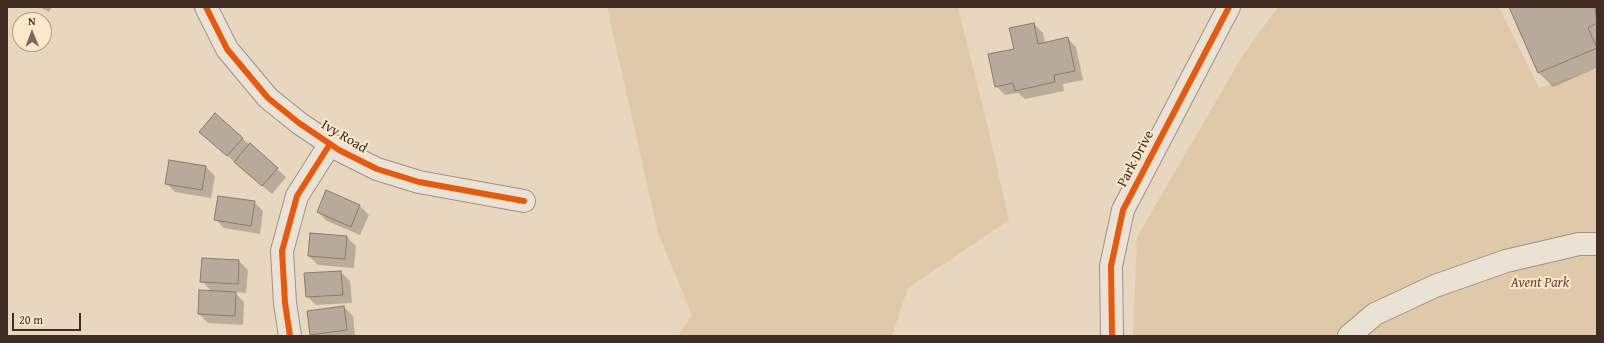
<!DOCTYPE html>
<html>
<head>
<meta charset="utf-8">
<style>
  body { margin:0 }
  #map { position:relative; width:1604px; height:343px; overflow:hidden; background:#e8d7bf; font-family:"Gentium Book Plus",serif }
  canvas { display:block }
  .frame { position:absolute; inset:0; border:8px solid #412d23; pointer-events:none }
  .north { position:absolute; left:12px; top:12px; width:40px; height:40px; box-sizing:border-box; background:#fbe7ca; border:1px solid #b19d87; border-radius:50%; rotate:359deg; font-size:11px; font-weight:700; line-height:16px; text-align:center; color:#412d23 }
  .north::after { content:''; display:block; margin:auto; width:14px; height:18px; background:#7b685a; clip-path:polygon(50% 0,100% 100%,50% 72%,0 100%) }
  .scale { position:absolute; left:12px; top:313px; width:69px; height:18px; box-sizing:border-box; border:2px solid #412d23; border-top:0; padding-left:5px; font-size:12px; line-height:14px; white-space:nowrap; color:#412d23; -webkit-text-stroke:3px #fbe7ca; paint-order:stroke }
</style>
</head>
<body>
<div id="map">
<canvas width="1604" height="343"></canvas>
<div class="frame"></div>
<div class="north">N</div>
<div class="scale">20 m</div>
</div>
<script>
const g = document.querySelector('canvas').getContext('2d');
g.lineJoin = 'round';
function fill(path, color) {
  g.fillStyle = color;
  g.fill(path, 'evenodd');
}
function shape(rows) {
  const path = new Path2D();
  for (const r of rows) {
    path.moveTo(r[0], r[1]);
    for (let i = 2; i < r.length; i += 2) path.lineTo(r[i], r[i + 1]);
  }
  return path;
}
function stroke(path, color, width, dash) {
  g.strokeStyle = color;
  g.lineWidth = width;
  g.lineCap = dash ? 'butt' : 'round';
  g.setLineDash(dash || []);
  g.stroke(path);
}
function write(font, color, halo, rows, align = 'center') {
  g.font = font + ' "Gentium Book Plus",serif';
  g.lineWidth = 4;
  g.setLineDash([]);
  g.textBaseline = 'middle';
  g.strokeStyle = halo;
  g.fillStyle = color;
  for (const [text, x, y, turn = 0] of rows) {
    g.save();
    g.translate(x, y);
    g.rotate((+turn || 0) * Math.PI / 180);
    g.textAlign = isNaN(turn) ? turn : align;
    if (halo) g.strokeText(text, 0, 0);
    g.fillText(text, 0, 0);
    g.restore();
  }
}
const green = shape([
  [607,7,958,7,986,119,1009,220,908,288,892,336,678,336,692,315,658,233],
  [1278,7,1499,7,1539,88,1597,69,1597,336,1133,336,1137,237,1243,55]
]);
const shadow = shape([
  [39,7,52,7,49,12],
  [1510,7,1597,7,1597,68,1553,87,1539,73],
  [1034,24,1043,33,1045,43,1067,38,1076,47,1083,80,1063,84,1064,91,1025,99,1018,93,1005,95,996,86,1015,49],
  [242,138,286,177,272,194,209,140],
  [206,167,215,176,211,198,175,192,166,183],
  [327,191,360,206,369,215,360,235,327,221,318,212],
  [254,202,263,211,260,234,224,228,215,219],
  [347,237,356,246,354,268,318,265,309,256],
  [203,259,239,261,248,270,246,293,234,292,244,302,243,325,208,323,199,314,212,292,202,281],
  [341,272,350,281,352,303,316,305,307,296],
  [344,307,353,316,355,336,313,336,311,334]
]);
const building = shape([
  [1509,7,1595,7,1597,23,1588,28,1597,48,1538,73,1509,7],
  [1034,23,1038,44,1068,37,1075,71,1054,75,1055,82,1015,91,1013,83,995,87,988,54,1014,49,1009,28,1034,23],
  [215,113,243,138,227,156,199,132,215,113],
  [250,143,278,168,262,186,234,162,250,143],
  [169,160,206,166,202,190,165,184,169,160],
  [326,190,360,205,351,227,317,212,326,190],
  [218,196,255,201,251,226,214,220,218,196],
  [310,233,347,236,345,259,308,256,310,233],
  [202,258,239,260,238,284,200,282,202,258],
  [341,271,343,295,306,297,304,273,341,271],
  [199,290,236,292,235,316,198,314,199,290],
  [344,306,347,330,310,335,307,311,344,306]
]);
const minor = shape([
  [206,7,227,49,268,98,299,123,339,150,377,169,419,182,524,201],
  [290,336,285,303,282,251,297,196,330,144],
  [1112,336,1111,266,1123,210,1229,7],
  [1349,336,1375,314,1435,286,1506,261,1579,244,1597,244]
]);
const cycleway = shape([
  [206,7,227,49,268,98,299,123,339,150,377,169,419,182,524,201],
  [290,336,285,303,282,251,297,196,330,144],
  [1112,336,1111,266,1123,210,1229,7]
]);
const streetNames = [
  ["Ivy Road",344,137,31],
  ["Park Drive",1136,159,-62]
];
const parkNames = [
  ["Avent Park",1540,283]
];
fill(green, '#e0c9a8');
fill(shadow, '#0003');
fill(building, '#b7aa9b');
stroke(building, '#877b6f', 1);
stroke(minor, '#9e9284', 24);
stroke(minor, '#ebe2d6', 22);
stroke(cycleway, '#e8590c', 6);
write('14px', '#412d23', '#fbe7ca', streetNames);
write('italic 14px', '#604a3a', '#fbe7ca', parkNames);
</script>
</body>
</html>
